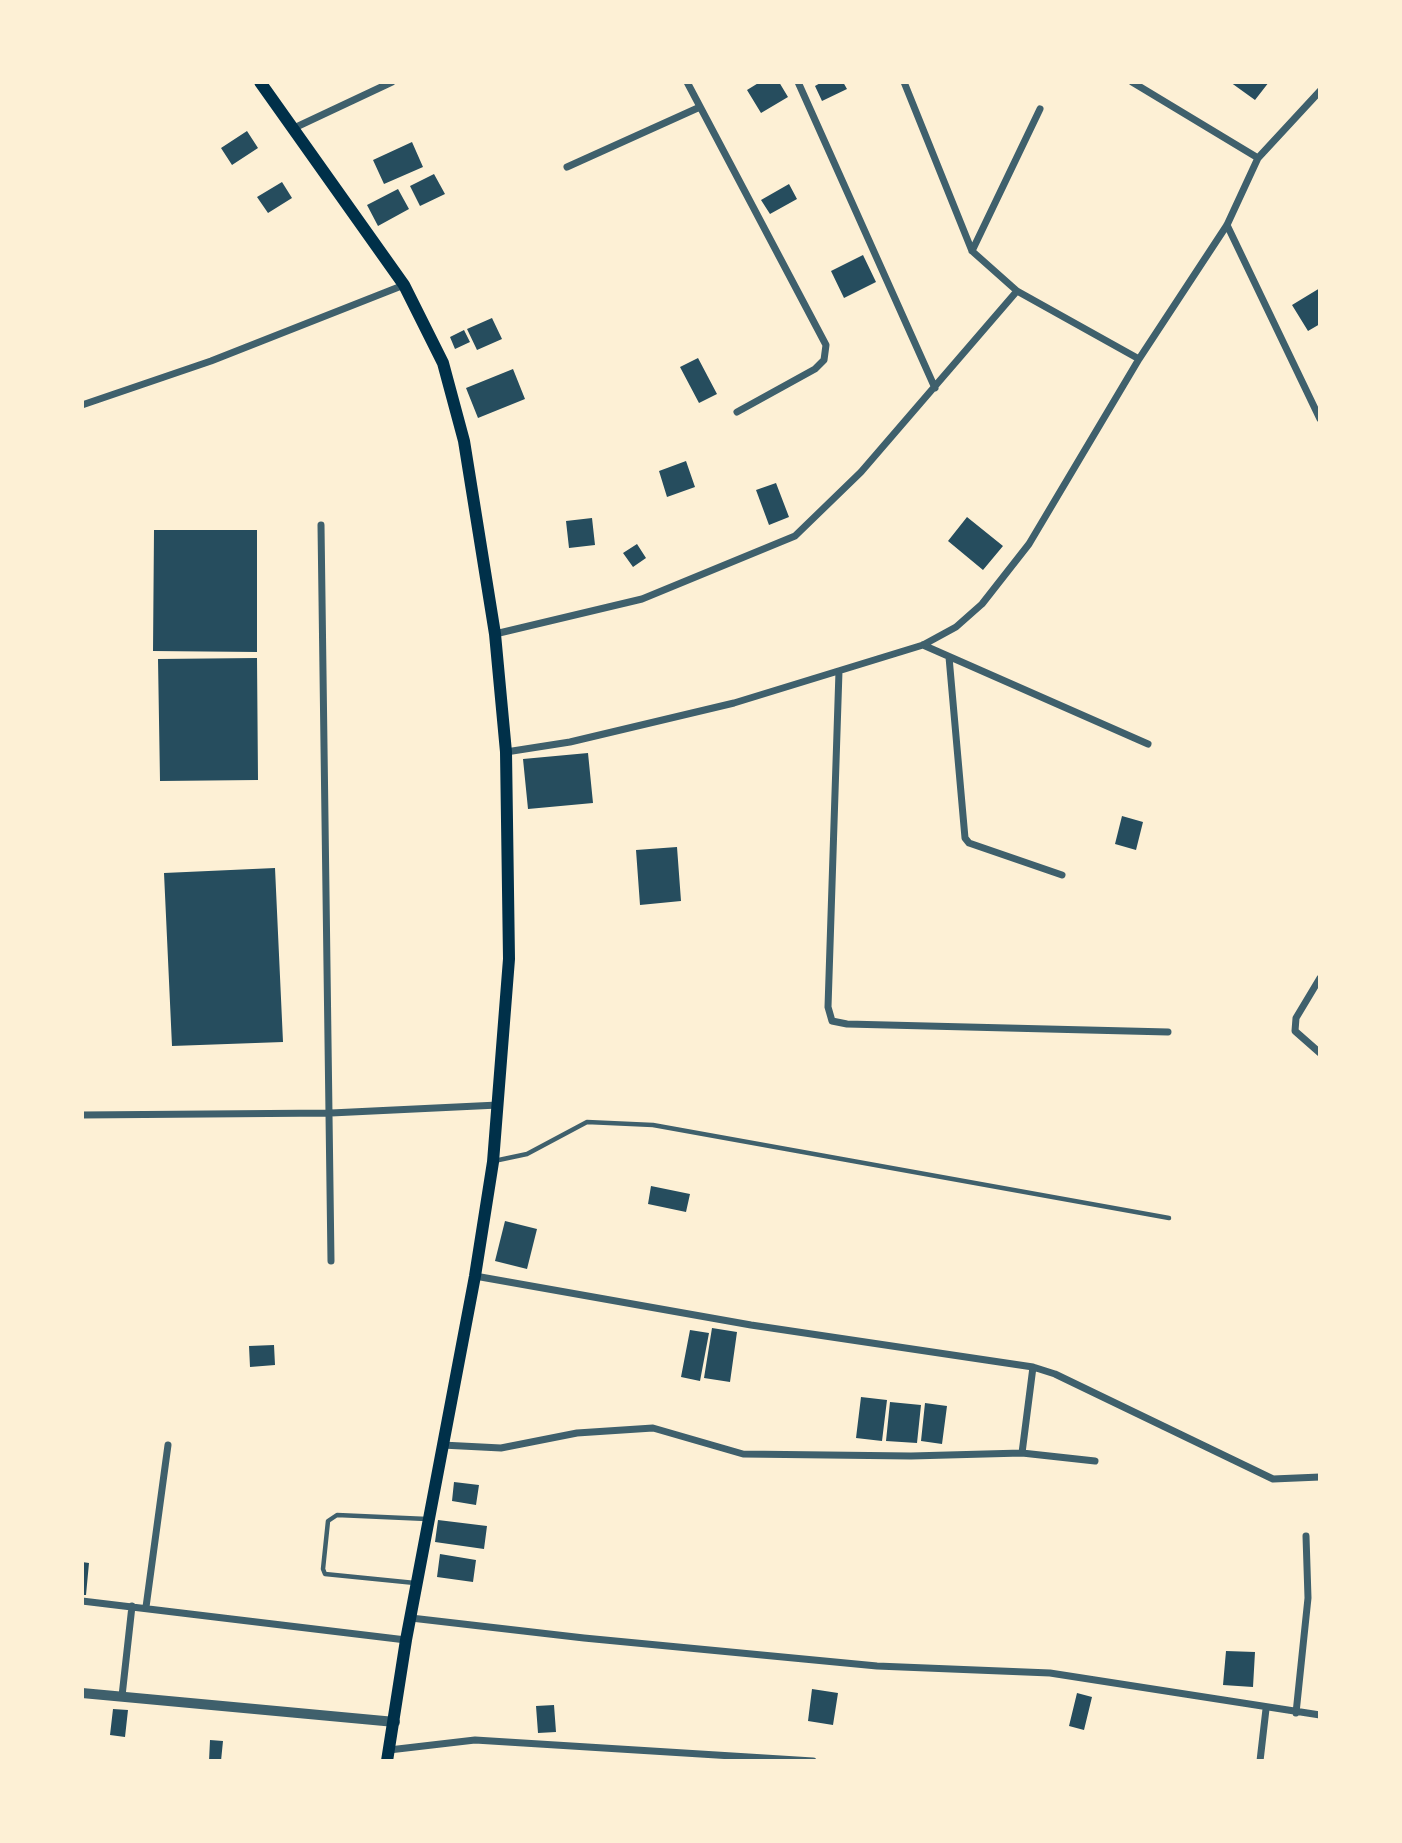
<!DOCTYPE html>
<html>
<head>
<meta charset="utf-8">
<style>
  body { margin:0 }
  #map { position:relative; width:1402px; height:1843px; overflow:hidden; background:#fdf0d5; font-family:Helvetica,sans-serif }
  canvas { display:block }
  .frame { position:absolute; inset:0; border:84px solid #fdf0d5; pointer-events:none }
</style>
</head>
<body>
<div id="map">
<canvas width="1402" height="1843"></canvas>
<div class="frame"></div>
</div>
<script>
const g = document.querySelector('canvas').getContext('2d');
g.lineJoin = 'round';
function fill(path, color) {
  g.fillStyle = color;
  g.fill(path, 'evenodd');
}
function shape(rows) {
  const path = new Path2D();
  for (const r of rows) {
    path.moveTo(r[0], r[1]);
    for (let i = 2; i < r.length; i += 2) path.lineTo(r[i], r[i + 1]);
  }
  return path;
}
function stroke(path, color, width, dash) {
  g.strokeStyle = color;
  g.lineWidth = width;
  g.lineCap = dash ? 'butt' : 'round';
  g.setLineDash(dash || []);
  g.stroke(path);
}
const building = shape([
  [760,82,779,82,788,97,761,113,747,90],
  [822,82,843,82,847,89,822,101,815,86],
  [1230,82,1269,82,1255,100],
  [247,131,258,148,232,165,221,148],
  [412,142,423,167,384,184,373,160],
  [434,174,445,194,420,206,410,186],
  [282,182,292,198,268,213,257,197],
  [789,184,797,199,770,214,761,200],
  [398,189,409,209,378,226,367,205],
  [863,255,876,282,844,298,831,271],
  [1320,288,1320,324,1308,331,1292,305],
  [492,318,502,339,477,350,467,329],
  [464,330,470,342,455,349,450,337],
  [698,358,717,394,699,403,680,367],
  [513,369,525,399,478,418,466,388],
  [686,461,695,487,667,497,659,471],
  [776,483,789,517,769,525,756,490],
  [967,517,1003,546,983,570,948,541],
  [592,518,595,545,569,548,566,521],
  [154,530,257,530,257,652,153,651],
  [637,544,646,558,633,567,623,553],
  [257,658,258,780,160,781,158,659],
  [588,753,593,803,528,809,523,759],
  [1122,816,1143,822,1136,850,1115,844],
  [677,847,681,901,640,905,636,850],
  [275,868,283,1042,172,1046,164,873],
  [651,1186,690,1194,686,1212,648,1204],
  [505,1221,537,1229,527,1269,495,1261],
  [712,1328,737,1332,730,1382,704,1378],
  [690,1330,709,1333,700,1381,681,1377],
  [274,1345,275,1365,250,1367,249,1346],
  [861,1397,887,1400,882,1441,856,1438],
  [890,1402,921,1405,917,1443,886,1441],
  [925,1403,947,1406,942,1444,921,1441],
  [454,1482,479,1485,476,1505,452,1501],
  [438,1520,487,1526,484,1549,435,1542],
  [440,1554,476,1560,473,1582,437,1577],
  [82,1562,89,1563,86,1595,82,1595],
  [1226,1651,1255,1652,1253,1687,1223,1685],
  [812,1689,838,1693,833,1725,808,1721],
  [1077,1693,1092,1697,1084,1730,1069,1726],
  [554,1705,556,1732,538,1733,536,1706],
  [113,1709,128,1710,125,1737,110,1735],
  [210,1740,223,1741,221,1761,209,1761]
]);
const service = shape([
  [494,1161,527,1154,587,1122,653,1125,1169,1218],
  [415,1583,325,1574,323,1569,328,1521,337,1515,427,1519]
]);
const minor = shape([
  [687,82,826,345,824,360,815,369,737,412],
  [798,82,935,388],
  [904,82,972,251,1017,291,1139,359],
  [1132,82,1258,158],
  [292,129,392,82],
  [567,167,700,107],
  [1227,225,1320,419],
  [972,251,1040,109],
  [82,405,211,361,404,285],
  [321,525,331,1261],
  [495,634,642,599,795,536,861,472,1017,291],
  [923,645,1148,744],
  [949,657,965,838,969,843,1062,875],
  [839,671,828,1007,832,1021,847,1024,1168,1032],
  [506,752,570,742,734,703,923,645,956,627,982,604,1029,544,1139,359,1227,225,1258,158,1320,91],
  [1320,978,1296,1018,1295,1031,1320,1053],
  [82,1115,331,1113,498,1105],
  [475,1276,751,1325,1033,1367,1055,1374,1273,1479,1320,1477],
  [442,1445,501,1448,577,1433,653,1428,743,1454,911,1456,1022,1453,1095,1461],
  [1022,1453,1033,1367],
  [82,1601,406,1640],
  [146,1607,168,1445],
  [411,1618,584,1638,877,1666,1050,1673,1320,1715],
  [122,1696,132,1606],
  [1296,1713,1308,1598,1306,1536],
  [389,1750,475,1740,813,1761],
  [1260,1761,1266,1709]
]);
const tertiary = shape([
  [82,1693,395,1722]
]);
const secondary = shape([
  [260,82,404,285,443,363,464,441,495,634,506,752,509,959,493,1162,475,1276,406,1640,387,1761]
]);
fill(building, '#264d5e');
stroke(service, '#3f606c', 4.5);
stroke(minor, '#3f606c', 7);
stroke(tertiary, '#3f606c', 10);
stroke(secondary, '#003049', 12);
</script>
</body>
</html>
